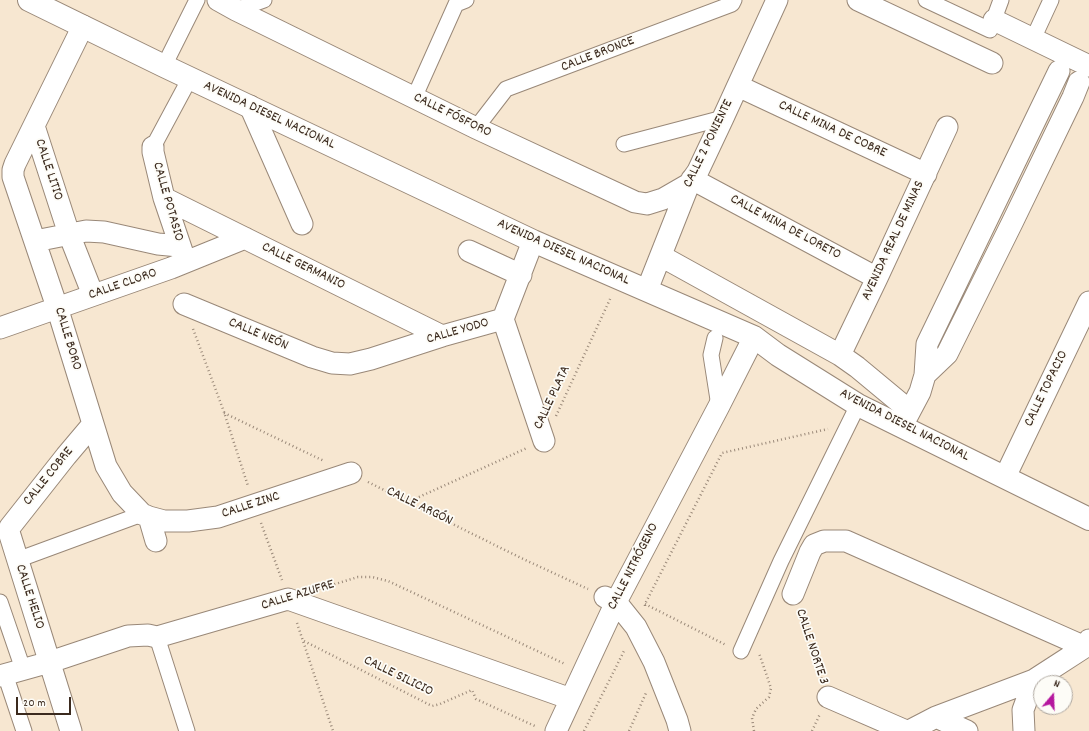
<!DOCTYPE html>
<html>
<head>
<meta charset="utf-8">
<style>
  body { margin:0 }
  #map { position:relative; width:1089px; height:731px; overflow:hidden; background:#f7e7d1; font-family:Dekko,sans-serif }
  canvas { display:block }
  .north { position:absolute; left:1033px; top:675px; width:40px; height:40px; box-sizing:border-box; background:#fdfcf7; border:1px solid #afa8a0; border-radius:50%; rotate:19deg; font-size:11px; font-weight:700; line-height:16px; text-align:center; color:#3b2a1e }
  .north::after { content:''; display:block; margin:auto; width:14px; height:18px; background:#b5179e; clip-path:polygon(50% 0,100% 100%,50% 72%,0 100%) }
  .scale { position:absolute; left:16px; top:697px; width:55px; height:18px; box-sizing:border-box; border:2px solid #3b2a1e; border-top:0; padding-left:5px; font-size:12px; line-height:14px; white-space:nowrap; color:#3b2a1e; -webkit-text-stroke:3px #fdfcf7; paint-order:stroke }
</style>
</head>
<body>
<div id="map">
<canvas width="1089" height="731"></canvas>
<div class="north">N</div>
<div class="scale">20 m</div>
</div>
<script>
const g = document.querySelector('canvas').getContext('2d');
g.lineJoin = 'round';
function shape(rows) {
  const path = new Path2D();
  for (const r of rows) {
    path.moveTo(r[0], r[1]);
    for (let i = 2; i < r.length; i += 2) path.lineTo(r[i], r[i + 1]);
  }
  return path;
}
function stroke(path, color, width, dash) {
  g.strokeStyle = color;
  g.lineWidth = width;
  g.lineCap = dash ? 'butt' : 'round';
  g.setLineDash(dash || []);
  g.stroke(path);
}
function write(font, color, halo, rows, align = 'center') {
  g.font = font + ' Dekko,sans-serif';
  g.lineWidth = 3.5;
  g.setLineDash([]);
  g.textBaseline = 'middle';
  g.strokeStyle = halo;
  g.fillStyle = color;
  for (const [text, x, y, turn = 0] of rows) {
    g.save();
    g.translate(x, y);
    g.rotate((+turn || 0) * Math.PI / 180);
    g.textAlign = isNaN(turn) ? turn : align;
    if (halo) g.strokeText(text, 0, 0);
    g.fillText(text, 0, 0);
    g.restore();
  }
}
const path = shape([
  [193,329,224,412,248,486],
  [224,413,324,461],
  [556,416,611,297],
  [368,482,521,558,588,589],
  [408,502,527,448],
  [261,523,282,580],
  [319,589,358,577,372,577,388,581,565,664],
  [645,604,726,645],
  [645,606,645,604,722,453,828,429],
  [799,613,822,680],
  [297,623,333,731],
  [304,641,432,706,440,704,472,690,476,699,537,727],
  [584,731,625,649],
  [629,731,646,693],
  [754,731,752,718,756,709,769,697,771,688,759,653],
  [812,731,820,714]
]);
const pedestrian = shape([
  [926,0,990,30,1001,0],
  [236,10,264,0],
  [1033,39,1051,0],
  [164,66,197,0],
  [414,98,456,4,466,0],
  [476,128,506,89,732,4,734,0],
  [624,144,723,118],
  [153,147,190,78],
  [715,338,711,355,719,406],
  [17,560,142,514],
  [0,602,23,669],
  [157,637,187,731],
  [741,651,781,561,858,405],
  [5,674,24,731]
]);
const minor = shape([
  [218,0,236,10,476,128,635,202,647,204,663,199,689,184],
  [858,0,992,63],
  [994,20,1089,66],
  [83,26,15,164,13,170,13,177,57,307,106,466,122,493,142,514,149,517,156,541],
  [738,86,926,174],
  [250,106,302,224],
  [34,126,69,234,93,295],
  [153,147,153,152,164,198,184,257],
  [692,179,877,278],
  [164,198,442,336],
  [35,241,86,231,104,232,158,244,179,246],
  [469,251,521,275],
  [661,256,840,355,857,367,910,411],
  [647,290,689,184,698,171,723,118,777,0],
  [184,304,312,357,332,363,350,364,371,359,442,336,503,319],
  [503,319,544,441],
  [503,319,533,241],
  [0,328,171,268,245,238],
  [840,355,877,278,947,127],
  [925,375,947,354,1012,223,1073,97,1079,82],
  [902,426,920,392,925,375,927,344,1059,71],
  [1005,477,1089,302],
  [149,517,164,521,188,521,218,517,351,473],
  [793,594,810,552,814,545,824,541,846,541,1085,647],
  [605,597,616,602,636,627,654,662,677,720,680,731],
  [0,676,50,662,128,636,148,635,157,637,288,599,571,699],
  [828,697,906,731],
  [936,717,967,731],
  [71,731,9,532,10,527,66,456,93,424],
  [556,731,616,602,719,406,754,337],
  [909,731,936,717,1034,680],
  [1024,731,1023,710,1034,680,1085,647,1089,640]
]);
const tertiary = shape([
  [29,0,164,66,533,241,754,337,778,355,858,405,1089,519]
]);
const streetNames = [
  ["CALLE BRONCE",598,55,-21],
  ["AVENIDA DIESEL NACIONAL",269,116,25],
  ["CALLE FÓSFORO",452,116,26],
  ["CALLE MINA DE COBRE",832,130,25],
  ["CALLE 2 PONIENTE",709,144,-64],
  ["CALLE LITIO",48,170,72],
  ["CALLE POTASIO",167,202,74],
  ["CALLE MINA DE LORETO",785,228,28],
  ["AVENIDA REAL DE MINAS",894,241,-65],
  ["AVENIDA DIESEL NACIONAL",563,253,24],
  ["CALLE GERMANIO",303,267,26],
  ["CALLE CLORO",123,285,-19],
  ["CALLE YODO",458,332,-16],
  ["CALLE NEÓN",258,335,23],
  ["CALLE BORO",67,339,73],
  ["CALLE TOPACIO",1047,389,-64],
  ["CALLE PLATA",553,398,-65],
  ["AVENIDA DIESEL NACIONAL",904,426,27],
  ["CALLE COBRE",49,477,-51],
  ["CALLE ZINC",251,506,-18],
  ["CALLE ARGÓN",419,507,26],
  ["CALLE NITRÓGENO",634,567,-63],
  ["CALLE AZUFRE",298,596,-17],
  ["CALLE HELIO",29,597,72],
  ["CALLE NORTE 3",811,647,72],
  ["CALLE SILICIO",398,677,26]
];
stroke(pedestrian, '#998878', 17);
stroke(minor, '#998878', 23);
stroke(tertiary, '#998878', 24);
stroke(path, '#998878', 2.5, [1, 3]);
stroke(pedestrian, '#fff', 15);
stroke(minor, '#fff', 21);
stroke(tertiary, '#fff', 22);
write('14px', '#3b2a1e', '#fdfcf7', streetNames);
</script>
</body>
</html>
